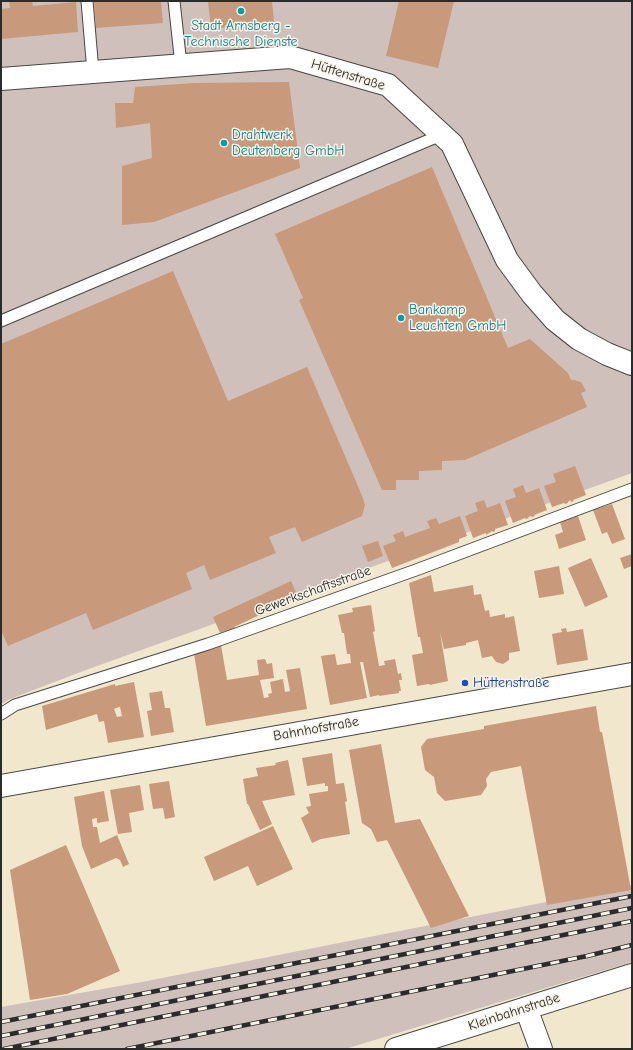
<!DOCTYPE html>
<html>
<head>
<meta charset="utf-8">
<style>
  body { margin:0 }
  #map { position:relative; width:633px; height:1050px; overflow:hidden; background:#f1e7cd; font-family:"Comic Neue",sans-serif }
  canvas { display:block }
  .frame { position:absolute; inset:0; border:2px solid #2b2b2b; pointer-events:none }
</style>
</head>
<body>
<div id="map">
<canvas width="633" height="1050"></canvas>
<div class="frame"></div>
</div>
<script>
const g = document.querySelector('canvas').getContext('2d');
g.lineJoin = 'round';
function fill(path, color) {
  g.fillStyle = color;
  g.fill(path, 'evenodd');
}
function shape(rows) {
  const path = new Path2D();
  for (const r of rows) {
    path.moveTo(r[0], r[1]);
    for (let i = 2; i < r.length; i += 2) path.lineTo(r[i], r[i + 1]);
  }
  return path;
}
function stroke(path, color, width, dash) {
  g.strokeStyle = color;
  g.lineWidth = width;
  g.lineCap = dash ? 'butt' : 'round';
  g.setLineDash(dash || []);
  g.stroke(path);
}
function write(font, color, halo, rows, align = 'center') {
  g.font = font + ' "Comic Neue",sans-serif';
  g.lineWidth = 3;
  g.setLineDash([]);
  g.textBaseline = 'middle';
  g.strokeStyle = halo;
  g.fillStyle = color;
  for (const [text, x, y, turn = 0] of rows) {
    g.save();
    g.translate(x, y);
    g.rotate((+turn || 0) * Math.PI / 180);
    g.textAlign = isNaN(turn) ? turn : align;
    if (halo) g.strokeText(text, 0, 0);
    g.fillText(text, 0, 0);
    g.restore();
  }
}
const industrial = shape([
  [1,1,632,1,632,473,86,670,10,699,1,704],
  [632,885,632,962,345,1049,1,1049,1,1007,142,982]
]);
const building = shape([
  [9,1,32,1,33,6,76,2,78,32,1,39,1,9,10,8],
  [94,1,161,1,163,23,96,28],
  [208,1,272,1,274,22,211,29],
  [399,1,454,1,438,68,386,56],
  [289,82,300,168,154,222,122,225,122,166,152,158,150,123,116,128,115,103,133,103,135,87,195,83],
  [432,167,508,348,530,339,568,373,571,380,574,380,581,382,586,391,581,393,587,407,465,460,442,461,442,470,419,471,419,480,396,480,396,490,382,490,299,300,303,298,275,234],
  [173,271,228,401,307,367,363,498,365,505,362,516,302,542,295,527,269,537,276,553,210,580,204,565,186,573,192,589,93,630,86,613,8,646,1,630,1,344],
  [575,466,586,495,573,500,574,501,571,502,570,500,568,502,568,503,565,504,564,503,552,507,544,486,556,482,553,474],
  [523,485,526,493,539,488,547,510,534,515,535,516,532,517,531,516,528,517,529,518,526,519,525,518,513,523,505,501,516,497,513,489],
  [484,500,487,508,500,503,508,525,495,529,495,531,493,532,492,531,486,535,486,533,473,538,465,516,478,511,475,503],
  [612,504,625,539,612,544,607,532,602,534,593,510],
  [460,516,467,536,459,539,459,542,392,568,383,546,396,541,393,535,403,531,405,537,430,528,427,521,436,518,439,524],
  [578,516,586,540,559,549,555,535,563,532,560,522],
  [378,541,383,556,368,562,362,546],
  [632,554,632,566,624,569,620,558],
  [591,558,608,597,585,607,568,568],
  [559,566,564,594,539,598,534,571],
  [431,575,434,592,473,585,474,595,481,594,485,611,489,610,490,617,505,614,505,618,514,616,520,651,509,653,509,660,503,664,496,662,492,656,482,658,478,640,466,643,466,645,444,649,440,632,448,681,430,685,429,684,417,686,412,655,423,653,420,637,418,637,409,583],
  [291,581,298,597,234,627,235,628,220,633,213,617],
  [371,605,375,631,373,632,379,666,385,665,384,661,395,659,398,674,401,673,402,680,399,680,401,691,399,691,399,693,379,696,379,695,370,697,363,662,360,662,367,698,330,705,321,656,335,654,337,665,351,663,350,654,347,654,344,633,342,633,338,615,353,612,352,608],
  [566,628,567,632,583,629,588,660,557,665,552,634,562,632,561,629],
  [221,645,227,680,259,675,257,660,265,659,267,664,272,663,274,678,260,680,264,698,269,697,268,694,272,693,270,682,283,679,285,692,290,691,286,670,300,668,307,709,206,726,194,654],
  [134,682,144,737,108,743,104,721,99,722,97,714,46,730,42,706,115,684,115,686],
  [119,707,120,707,122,716,117,717,114,709],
  [162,691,165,708,170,708,174,732,151,736,147,711,152,710,149,693],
  [596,706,600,732,602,732,631,890,547,905,521,766,491,772,486,779,487,786,481,795,445,801,437,793,434,777,425,770,421,747,427,739,484,729,484,726],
  [381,744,395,823,420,819,469,916,431,928,387,840,377,842,371,829,362,823,349,750],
  [332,753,336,784,344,783,347,801,345,802,350,834,321,839,312,843,301,818,309,813,306,807,311,806,309,794,328,791,328,786,325,786,325,783,307,786,302,758],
  [288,760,295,795,262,801,272,824,260,830,248,804,247,804,243,779,258,776,256,768,276,765,275,763],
  [169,781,175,817,165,819,163,808,153,809,149,784],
  [140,785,144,810,129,813,132,832,118,834,110,790],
  [104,791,109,821,97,823,97,818,92,819,93,827,97,827,100,843,117,835,129,864,123,867,120,860,116,858,91,869,82,846,74,797],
  [273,826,293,869,257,886,248,866,214,881,204,857],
  [66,845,120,971,67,994,30,1000,10,870]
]);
const lane = shape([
  [87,1,93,72],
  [174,1,181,65],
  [1,321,441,135],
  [1,714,15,705,208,644,416,570,632,489]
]);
const street = shape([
  [1,79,290,57,388,85,452,144,507,260,532,294,555,320,579,339,607,354,632,364],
  [526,1008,541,1049],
  [396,1049,632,975]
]);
const secondary = shape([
  [1,786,632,674]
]);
const rail = shape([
  [1,1022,632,896],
  [1,1036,632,908],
  [4,1049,632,921],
  [127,1049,587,956,632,945]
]);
const markers = [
  [241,11,4,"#0f9aa8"],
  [224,143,4,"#0f9aa8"],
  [401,318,4,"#0f9aa8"],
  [465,683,4,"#1a4fb4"]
];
const cultureNames = [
  ["Stadt Arnsberg -",241,26,"center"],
  ["Technische Dienste",241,42,"center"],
  ["Drahtwerk",232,135],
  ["Deutenberg GmbH",232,151],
  ["Bankamp",409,310],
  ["Leuchten GmbH",409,326]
];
const streetNames = [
  ["Hüttenstraße",348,75,17],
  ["Gewerkschaftsstraße",313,591,-20],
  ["Bahnhofstraße",316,729,-10],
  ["Kleinbahnstraße",514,1012,-18]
];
const transitNames = [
  ["Hüttenstraße",473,683]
];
fill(industrial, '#d0c0bc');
fill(building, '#c8997a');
stroke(lane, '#494743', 13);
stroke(street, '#494743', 24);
stroke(secondary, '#494743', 24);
stroke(lane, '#fff', 11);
stroke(street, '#fff', 22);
stroke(secondary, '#fff', 22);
stroke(rail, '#2b2b2b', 4.5);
stroke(rail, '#f7f3e8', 3, [9]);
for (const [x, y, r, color] of markers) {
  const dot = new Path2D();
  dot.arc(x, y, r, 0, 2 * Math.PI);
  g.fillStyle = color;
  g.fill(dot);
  stroke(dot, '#f7f3e8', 1.5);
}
write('14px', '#0d838f', '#f7f3e8', cultureNames, 'left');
write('14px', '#2b2b2b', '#f7f3e8', streetNames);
write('14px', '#164399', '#f7f3e8', transitNames, 'left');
</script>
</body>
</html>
